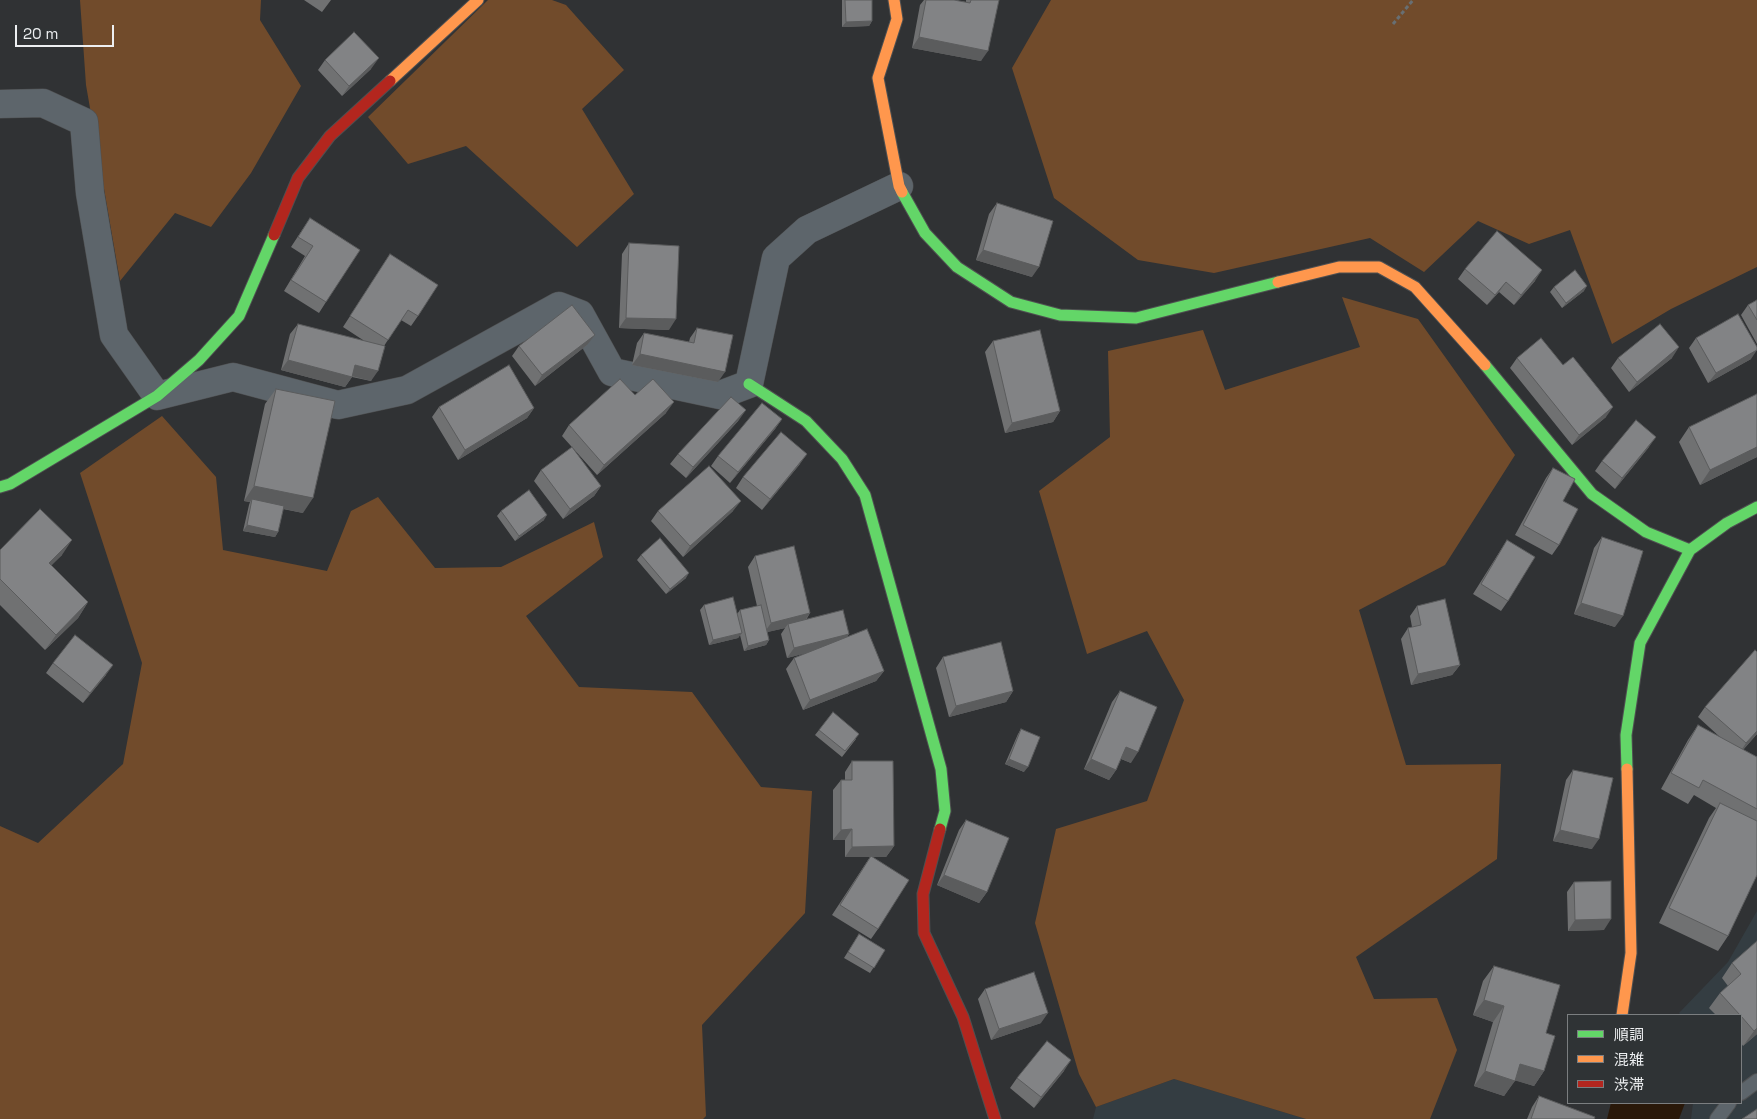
<!DOCTYPE html>
<html>
<head>
<meta charset="utf-8">
<style>
  body { margin:0 }
  #map { position:relative; width:1757px; height:1119px; overflow:hidden; background:#303234; font-family:"Space Grotesk","Noto Sans JP",sans-serif }
  canvas { display:block }
  .legend { position:absolute; left:1567px; top:1014px; width:175px; height:90px; box-sizing:border-box; background:#2f3335; border:1px solid #7b7e80; margin:0; padding:6px 9px; list-style:none; font-size:15px; color:#edeff1 }
  .legend li { display:flex; align-items:center; gap:10px; height:25px }
  .legend b { width:25px; border:1px solid #7b7e80 }
  .scale { position:absolute; left:15px; top:25px; width:99px; height:22px; box-sizing:border-box; border:2px solid #edeff1; border-top:0; padding-left:6px; font-size:15px; line-height:18px; white-space:nowrap; color:#edeff1; -webkit-text-stroke:4px #2f3335; paint-order:stroke }
</style>
</head>
<body>
<div id="map">
<canvas width="1757" height="1119"></canvas>
<ul class="legend">
<li><b style="height:6px;background:#63d668"></b>順調</li>
<li><b style="height:6px;background:#ff974d"></b>混雑</li>
<li><b style="height:6px;background:#b3261e"></b>渋滞</li>
</ul>
<div class="scale">20 m</div>
</div>
<script>
const g = document.querySelector('canvas').getContext('2d');
g.lineJoin = 'round';
function fill(path, color) {
  g.fillStyle = color;
  g.fill(path, 'evenodd');
}
function shape(rows) {
  const path = new Path2D();
  for (const r of rows) {
    path.moveTo(r[0], r[1]);
    for (let i = 2; i < r.length; i += 2) path.lineTo(r[i], r[i + 1]);
  }
  return path;
}
function stroke(path, color, width, dash) {
  g.strokeStyle = color;
  g.lineWidth = width;
  g.lineCap = dash ? 'butt' : 'round';
  g.setLineDash(dash || []);
  g.stroke(path);
}
const built = shape([
  [1757,911,1757,1119,1691,1119,1693,1103,1741,1103,1741,1015,1681,1015,1679,1013,1728,962],
  [1174,1079,1306,1119,1093,1119,1096,1107]
]);
const green = shape([
  [80,0,261,0,260,20,301,86,251,173,211,227,175,213,120,281,86,85],
  [488,0,552,0,566,5,624,70,582,109,634,194,577,247,466,146,408,164,368,117],
  [1051,0,1757,0,1757,267,1671,309,1612,344,1570,230,1529,244,1478,221,1424,272,1370,238,1214,273,1138,260,1054,198,1012,68],
  [1342,297,1418,319,1515,455,1445,565,1359,610,1406,765,1501,764,1497,859,1356,957,1374,999,1437,998,1457,1050,1430,1119,1306,1119,1174,1079,1096,1107,1079,1074,1035,923,1056,829,1147,801,1184,700,1147,631,1087,654,1039,491,1110,437,1108,351,1203,330,1225,390,1360,347],
  [162,416,216,477,223,550,327,571,351,511,378,497,435,568,501,567,594,522,603,557,526,616,579,687,692,692,761,787,812,791,805,913,702,1025,706,1116,703,1119,0,1119,0,826,38,843,123,764,142,663,80,473]
]);
const water = shape([
  [1611,1103,1685,1103,1679,1119,1607,1119]
]);
const path = shape([
  [1393,24,1413,0]
]);
const lane = shape([
  [1741,1093,1757,1081],
  [1717,1119,1729,1103]
]);
const street = shape([
  [0,104,43,103,84,122,90,193,114,335,157,396,233,377,338,405,407,390,559,306,580,314,612,372,720,395,749,384,776,258,807,230,899,186]
]);
const fast = shape([
  [902,192,925,233,957,267,1011,302,1060,315,1136,318,1278,282],
  [1485,365,1592,494,1646,532,1690,550,1727,523,1757,507],
  [749,384,806,421,842,459,865,495,941,769,945,811,940,829],
  [0,487,10,484,157,396,199,360,239,316,274,235],
  [1627,769,1626,735,1640,643,1690,550]
]);
const slow = shape([
  [894,0,897,19,878,78,899,186,902,192],
  [390,81,478,0],
  [1278,282,1339,267,1379,267,1415,287,1485,365],
  [1622,1015,1631,953,1627,769]
]);
const jam = shape([
  [274,235,298,178,330,136,390,81],
  [940,829,923,894,924,933,963,1017,995,1119]
]);
const wall = shape([
  [304,0,331,0,322,12],
  [842,0,872,0,872,21,869,26,842,27],
  [924,0,954,0,966,2,966,0,999,0,981,61,912,48,920,5],
  [325,60,371,69,342,96,318,70],
  [997,203,1032,277,976,260,989,214],
  [310,218,326,302,319,313,284,291,305,256,291,247],
  [629,243,669,330,619,328,622,254],
  [390,254,418,316,411,326,401,320,384,346,371,381,352,377,345,387,281,370,290,334,298,324,366,342,343,327],
  [1465,269,1535,281,1514,305,1499,292,1487,305,1458,279],
  [1554,287,1584,291,1562,308,1550,292],
  [1757,300,1757,344,1741,315,1748,305],
  [697,328,718,382,632,365,637,343,644,333,689,342,690,338],
  [1696,338,1751,359,1708,383,1689,348],
  [993,341,1060,411,1053,422,1005,433,985,352],
  [587,345,535,386,512,356,519,346],
  [1517,358,1563,365,1606,417,1572,445,1510,368],
  [1618,358,1672,358,1629,392,1611,368],
  [276,389,303,513,283,509,278,532,275,537,243,531,249,505,250,502,244,501,265,404],
  [635,395,666,413,597,475,562,436,569,425],
  [439,407,534,408,527,418,458,460,432,417],
  [782,419,775,429,730,483,711,466,718,456],
  [739,420,686,478,670,464,678,454],
  [1689,427,1757,457,1700,485,1679,442],
  [1649,447,1615,489,1595,471,1602,461],
  [800,464,762,510,736,488,743,477],
  [1553,468,1559,545,1552,555,1515,535,1546,478],
  [541,470,601,486,594,496,563,519,534,481],
  [501,511,544,520,515,541,497,516],
  [658,511,733,511,683,557,651,521],
  [1602,537,1615,627,1574,614,1594,548],
  [1507,540,1508,601,1501,611,1473,594],
  [0,550,62,555,51,565,88,602,78,618,45,650,0,605],
  [641,555,686,578,666,594,637,560],
  [755,556,810,613,806,620,849,634,847,636,884,671,876,681,803,710,786,669,794,658,806,653,787,658,781,634,785,628,767,632,769,640,766,645,744,651,740,635,738,638,709,645,700,610,704,605,737,614,740,610,757,606,748,567],
  [1417,606,1460,665,1452,675,1411,685,1401,639,1408,628,1412,627,1410,616],
  [943,657,1013,691,1006,702,949,717,936,668],
  [53,663,106,675,83,703,46,673],
  [1120,691,1131,763,1121,759,1116,770,1109,780,1084,769,1112,702],
  [1705,707,1757,734,1743,750,1757,757,1757,875,1728,936,1718,951,1659,923,1709,818,1716,808,1694,795,1688,804,1661,789,1688,740,1698,725,1721,738,1698,717],
  [1021,729,1024,772,1005,764,1018,734],
  [819,730,856,739,842,757,815,735],
  [852,761,894,846,886,857,872,857,878,929,871,939,832,915,870,857,845,857,845,840,833,840,833,790,841,780,845,780,845,772],
  [1573,770,1592,849,1553,841,1566,780],
  [966,820,987,892,979,903,937,885,959,830],
  [1574,882,1604,930,1568,931,1567,892],
  [859,934,885,950,870,973,844,958],
  [1757,941,1757,1034,1743,1046,1741,1043,1741,1015,1716,1015,1709,1008,1720,993,1728,986,1722,978,1732,963],
  [1494,966,1546,1033,1544,1071,1534,1086,1515,1080,1504,1096,1474,1086,1493,1022,1473,1015,1483,981],
  [985,989,1041,1023,991,1040,978,999],
  [1064,1071,1034,1108,1010,1088,1017,1078],
  [1539,1096,1594,1119,1527,1119,1532,1107]
]);
const shadedWall = shape([
  [872,21,869,26,842,27,846,22],
  [919,37,988,51,981,61,912,48],
  [379,58,371,69,342,96,349,86],
  [983,250,1039,267,1032,277,976,260],
  [1542,270,1535,281,1514,305,1521,295],
  [1506,282,1499,292,1487,305,1495,295],
  [1587,286,1584,291,1562,308,1566,303],
  [626,318,676,319,669,330,619,328],
  [595,335,587,345,535,386,542,375],
  [1679,347,1672,358,1629,392,1637,382],
  [1757,350,1751,359,1708,383,1716,373],
  [640,354,725,372,718,382,632,365],
  [288,360,352,377,345,387,281,370],
  [355,365,378,371,371,381,348,375],
  [674,402,666,413,597,475,604,465],
  [1613,407,1606,417,1572,445,1579,435],
  [534,408,527,418,458,460,465,450],
  [746,410,739,420,686,478,693,467],
  [1060,411,1053,422,1005,433,1012,423],
  [782,419,775,429,730,483,738,472],
  [1656,437,1649,447,1615,489,1622,478],
  [1757,447,1757,457,1700,485,1710,470],
  [807,454,800,464,762,510,770,499],
  [254,486,313,498,303,513,252,502,252,499,250,502,244,501],
  [601,486,594,496,563,519,570,509],
  [741,501,733,511,683,557,690,546],
  [547,515,544,520,515,541,519,536],
  [247,525,278,532,275,537,243,531],
  [72,540,62,555,39,578,49,563],
  [689,573,686,578,666,594,670,589],
  [88,602,78,618,45,650,56,635],
  [1581,603,1623,616,1615,627,1574,614],
  [810,613,803,623,788,624,785,628,764,633,771,623],
  [742,633,738,638,709,645,713,640],
  [849,634,842,644,787,658,794,648],
  [769,640,766,645,744,651,748,646],
  [113,665,106,675,83,703,90,693],
  [1460,665,1452,675,1411,685,1418,674],
  [884,671,876,681,803,710,810,700],
  [1013,691,1006,702,949,717,956,706],
  [1757,731,1757,734,1739,754,1746,743],
  [1126,747,1138,752,1131,763,1119,758],
  [1009,759,1028,767,1024,772,1005,764],
  [1091,759,1116,770,1109,780,1084,769],
  [852,829,845,840,833,840,841,830],
  [1560,830,1599,839,1592,849,1553,841],
  [894,846,886,857,845,857,852,847],
  [944,875,987,892,979,903,937,885],
  [1611,919,1604,930,1568,931,1575,920],
  [1484,1000,1504,1006,1493,1022,1473,1015],
  [1048,1013,1041,1023,991,1040,999,1029],
  [1757,1028,1757,1034,1743,1046,1754,1031],
  [1071,1060,1064,1071,1034,1108,1041,1097],
  [1520,1064,1544,1071,1534,1086,1510,1079],
  [1485,1071,1515,1081,1504,1096,1474,1086]
]);
const building = shape([
  [845,0,872,0,872,21,846,22,845,0],
  [926,0,954,0,970,3,971,0,999,0,988,51,919,37,926,0],
  [354,32,379,58,349,86,325,60,354,32],
  [997,203,1053,221,1039,267,983,250,997,203],
  [310,218,360,250,326,302,291,280,313,246,298,237,310,218],
  [1497,231,1542,270,1521,295,1506,282,1495,295,1465,269,1497,231],
  [629,243,679,246,676,319,626,318,629,243],
  [390,254,438,285,418,316,408,310,388,340,350,316,390,254],
  [1575,270,1587,286,1566,303,1554,287,1575,270],
  [1757,300,1757,320,1748,305,1757,300],
  [572,305,595,335,542,375,519,346,572,305],
  [1738,314,1757,347,1757,350,1716,373,1696,338,1738,314],
  [298,324,385,346,378,371,355,365,352,377,288,360,298,324],
  [1660,324,1679,347,1637,382,1618,358,1660,324],
  [697,328,733,335,725,372,640,354,644,333,694,343,697,328],
  [1040,330,1060,411,1012,423,993,341,1040,330],
  [1541,338,1563,365,1573,357,1613,407,1579,435,1517,358,1541,338],
  [509,365,534,408,465,450,439,407,509,365],
  [620,379,635,395,653,379,674,402,604,465,569,425,620,379],
  [276,389,335,401,313,498,254,486,276,389],
  [1757,394,1757,447,1710,470,1689,427,1757,394],
  [731,397,746,410,693,467,678,454,731,397],
  [762,403,782,419,738,472,718,456,762,403],
  [1636,420,1656,437,1622,478,1602,461,1636,420],
  [781,432,807,454,770,499,743,477,781,432],
  [572,447,601,486,570,509,541,470,572,447],
  [709,466,741,501,690,546,658,511,709,466],
  [1553,468,1575,479,1563,501,1578,509,1559,545,1523,525,1553,468],
  [529,490,547,515,519,536,501,511,529,490],
  [252,499,284,506,278,532,247,525,252,499],
  [40,509,72,540,49,563,88,602,56,635,0,579,0,550,40,509],
  [1602,537,1643,551,1623,616,1581,603,1602,537],
  [660,538,689,573,670,589,641,555,660,538],
  [1507,540,1535,557,1508,601,1481,584,1507,540],
  [794,546,810,613,771,623,755,556,794,546],
  [733,597,742,633,713,640,704,605,733,597],
  [1445,599,1460,665,1418,674,1408,628,1421,625,1417,606,1445,599],
  [761,605,769,640,748,646,740,610,761,605],
  [843,610,849,634,794,648,788,624,843,610],
  [867,629,884,671,810,700,794,658,867,629],
  [75,635,113,665,90,693,53,663,75,635],
  [1001,642,1013,691,956,706,943,657,1001,642],
  [1755,650,1757,652,1757,731,1746,743,1705,707,1755,650],
  [1120,691,1157,707,1138,752,1126,747,1116,770,1091,759,1120,691],
  [833,712,859,734,845,751,819,730,833,712],
  [1698,725,1757,757,1757,809,1703,780,1699,788,1671,773,1698,725],
  [1021,729,1040,737,1028,767,1009,759,1021,729],
  [852,761,893,761,894,846,852,847,852,829,841,830,841,780,852,780,852,761],
  [1573,770,1613,778,1599,839,1560,830,1573,770],
  [1720,803,1757,821,1757,875,1728,936,1669,908,1720,803],
  [966,820,1009,838,987,892,944,875,966,820],
  [871,856,909,880,878,929,840,905,871,856],
  [1611,881,1611,919,1575,920,1574,882,1611,881],
  [859,934,885,950,874,968,848,952,859,934],
  [1757,941,1757,1028,1754,1031,1741,1016,1741,1015,1740,1015,1720,993,1741,974,1732,963,1757,941],
  [1494,966,1560,985,1546,1033,1555,1036,1544,1071,1520,1064,1515,1081,1485,1071,1504,1006,1484,1000,1494,966],
  [1034,972,1048,1013,999,1029,985,989,1034,972],
  [1047,1041,1071,1060,1041,1097,1017,1078,1047,1041],
  [1539,1096,1595,1117,1594,1119,1531,1119,1539,1096],
  [1757,1109,1757,1119,1742,1119,1757,1109]
]);
fill(built, '#343d42');
fill(green, '#714b2b');
fill(water, '#291809');
stroke(lane, '#4f5051', 16);
stroke(street, '#4f5051', 29);
stroke(fast, '#4f5051', 13);
stroke(slow, '#4f5051', 13);
stroke(jam, '#4f5051', 13);
stroke(path, '#686f73', 3, [4, 2.5]);
stroke(lane, '#5d656b', 14);
stroke(street, '#5d656b', 28);
stroke(fast, '#63d668', 11);
stroke(slow, '#ff974d', 11);
stroke(jam, '#b3261e', 11);
fill(wall, '#707172');
fill(shadedWall, '#5b5c5d');
fill(building, '#828385');
stroke(building, '#5b5c5d', 1);
</script>
</body>
</html>
